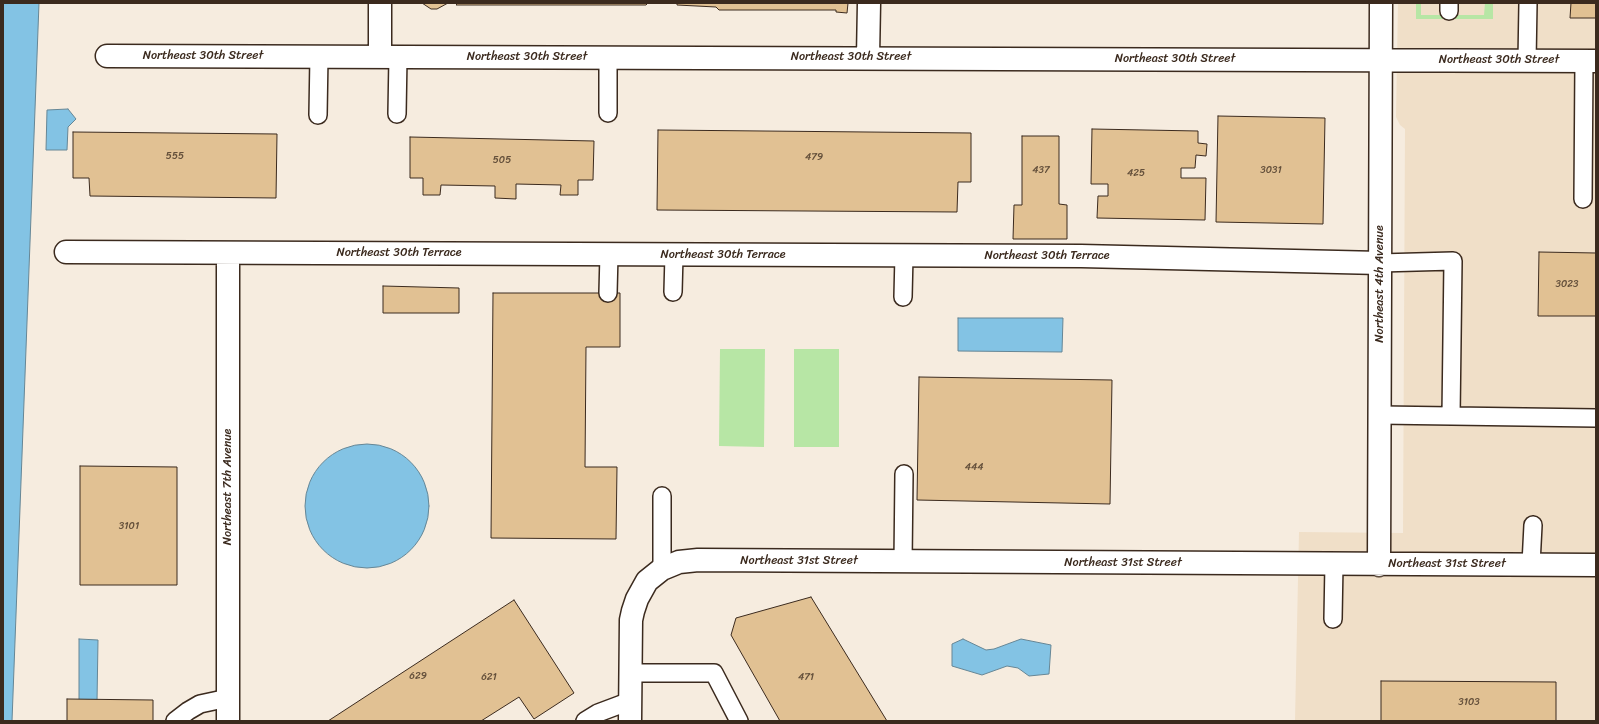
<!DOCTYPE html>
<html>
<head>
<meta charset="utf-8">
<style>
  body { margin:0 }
  #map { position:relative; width:1599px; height:724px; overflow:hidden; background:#f6ecdf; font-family:Sriracha,sans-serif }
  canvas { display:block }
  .frame { position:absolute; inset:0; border:4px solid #3b2a1e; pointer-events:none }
</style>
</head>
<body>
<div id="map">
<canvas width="1599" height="724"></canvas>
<div class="frame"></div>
</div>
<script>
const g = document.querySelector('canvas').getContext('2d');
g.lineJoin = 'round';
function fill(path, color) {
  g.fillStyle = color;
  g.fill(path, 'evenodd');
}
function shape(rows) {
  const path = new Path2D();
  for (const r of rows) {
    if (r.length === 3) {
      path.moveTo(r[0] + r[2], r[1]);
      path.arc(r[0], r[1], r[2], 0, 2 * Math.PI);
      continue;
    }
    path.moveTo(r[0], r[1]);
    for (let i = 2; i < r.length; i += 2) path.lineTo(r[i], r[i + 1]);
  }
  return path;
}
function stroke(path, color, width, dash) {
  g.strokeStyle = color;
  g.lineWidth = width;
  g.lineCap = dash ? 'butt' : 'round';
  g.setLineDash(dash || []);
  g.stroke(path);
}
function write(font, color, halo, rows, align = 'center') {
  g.font = font + ' Sriracha,sans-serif';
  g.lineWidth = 4;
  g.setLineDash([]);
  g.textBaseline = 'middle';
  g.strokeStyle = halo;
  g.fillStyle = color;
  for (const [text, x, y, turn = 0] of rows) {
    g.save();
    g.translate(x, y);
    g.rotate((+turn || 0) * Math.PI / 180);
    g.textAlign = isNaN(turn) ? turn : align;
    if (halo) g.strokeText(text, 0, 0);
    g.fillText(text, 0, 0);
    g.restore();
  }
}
const built = shape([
  [1398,3,1596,3,1596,721,1295,720,1299,532,1403,533,1405,129,1400,125,1396,117]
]);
const green = shape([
  [1416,3,1421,3,1421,15,1484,15,1485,3,1493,3,1493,19,1416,19],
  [720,349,765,349,764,447,719,446],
  [794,349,839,349,839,447,794,447]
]);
const water = shape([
  [3,3,39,3,12,721,3,721,3,3],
  [68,109,76,119,68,127,67,150,46,150,47,110,68,109],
  [958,318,1063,318,1062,352,958,351,958,318],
  [367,506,62],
  [79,639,98,640,97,702,79,701,79,639],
  [963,639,986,650,994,649,1021,639,1051,645,1049,674,1029,676,1018,668,1007,666,982,675,952,666,952,644,963,639]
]);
const building = shape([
  [414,3,448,3,437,9,431,9,422,3,414,3],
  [458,3,648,3,646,5,456,5,458,3],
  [677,3,848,3,847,13,836,12,836,10,719,10,716,7,677,5,677,3],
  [1571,3,1596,3,1596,18,1570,18,1571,3],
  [1218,116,1325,118,1323,224,1216,222,1218,116],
  [1092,129,1198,131,1198,143,1207,144,1206,156,1196,155,1195,168,1181,168,1181,178,1206,178,1205,220,1097,218,1098,196,1108,196,1108,184,1091,184,1092,129],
  [658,130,971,133,971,182,958,182,957,212,657,210,658,130],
  [73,132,277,134,276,198,90,196,89,178,73,178,73,132],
  [1022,136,1059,136,1059,204,1067,205,1067,239,1013,239,1014,205,1022,205,1022,136],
  [410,137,594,141,593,180,578,180,578,195,560,195,561,185,516,184,516,199,495,198,495,186,441,185,440,195,423,195,423,178,410,178,410,137],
  [1539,252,1596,253,1596,316,1538,316,1539,252],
  [383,286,459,288,459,313,383,313,383,286],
  [493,293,620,293,620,347,586,347,585,467,617,467,616,539,491,538,493,293],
  [919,377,1112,380,1110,504,917,500,919,377],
  [80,466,177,467,177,585,80,585,80,466],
  [811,597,887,721,780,721,731,635,736,618,811,597],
  [514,600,574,693,534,719,519,697,481,721,328,721,514,600],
  [1381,681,1556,682,1556,721,1381,721,1381,681],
  [67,699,153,700,153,721,67,721,67,699]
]);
const service = shape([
  [1449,11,1449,3],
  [608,56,608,113],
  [1527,61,1528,3],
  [397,114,398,57],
  [318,115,319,56],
  [1583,199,1584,61],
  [1380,263,1453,261,1451,416],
  [673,292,674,255],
  [608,293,609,254],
  [903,297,904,255],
  [1380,415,1596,418],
  [903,562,904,474],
  [1531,564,1533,525],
  [662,569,662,496],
  [1333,619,1334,564],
  [630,673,714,673,739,721],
  [175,721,188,711,200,704,228,698],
  [585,721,598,713,630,701]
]);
const minor = shape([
  [380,3,380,57],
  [107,56,1596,61],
  [868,57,869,3],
  [66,252,1081,256,1380,263],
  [1379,565,1381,3],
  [228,721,228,253],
  [630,721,631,620,633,611,637,599,647,581,662,569,679,562,698,560,1596,565]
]);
const numberNames = [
  ["555",175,156],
  ["479",814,157],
  ["505",502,160],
  ["437",1041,170],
  ["3031",1271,170],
  ["425",1136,173],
  ["3023",1567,284],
  ["444",974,467],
  ["3101",129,526],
  ["629",418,676],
  ["621",489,677],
  ["471",806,677],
  ["3103",1469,702]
];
const streetNames = [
  ["Northeast 30th Street",203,56],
  ["Northeast 30th Street",527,57],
  ["Northeast 30th Street",851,57],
  ["Northeast 30th Street",1175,59],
  ["Northeast 30th Street",1499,60],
  ["Northeast 30th Terrace",399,253],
  ["Northeast 30th Terrace",723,255],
  ["Northeast 30th Terrace",1047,256],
  ["Northeast 4th Avenue",1380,284,-90],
  ["Northeast 7th Avenue",228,487,-90],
  ["Northeast 31st Street",799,561],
  ["Northeast 31st Street",1123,563],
  ["Northeast 31st Street",1447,564]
];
fill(built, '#f0dfc8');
fill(green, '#b7e6a5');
fill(water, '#83c3e4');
stroke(water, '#668695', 1);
fill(building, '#e1c193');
stroke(building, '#3b2a1e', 1);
stroke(service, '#3b2a1e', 20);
stroke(minor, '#3b2a1e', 25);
stroke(service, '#fff', 17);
stroke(minor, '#fff', 22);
write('10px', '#64503b', null, numberNames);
write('12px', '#3b2a1e', '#fff', streetNames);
</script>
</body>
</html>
